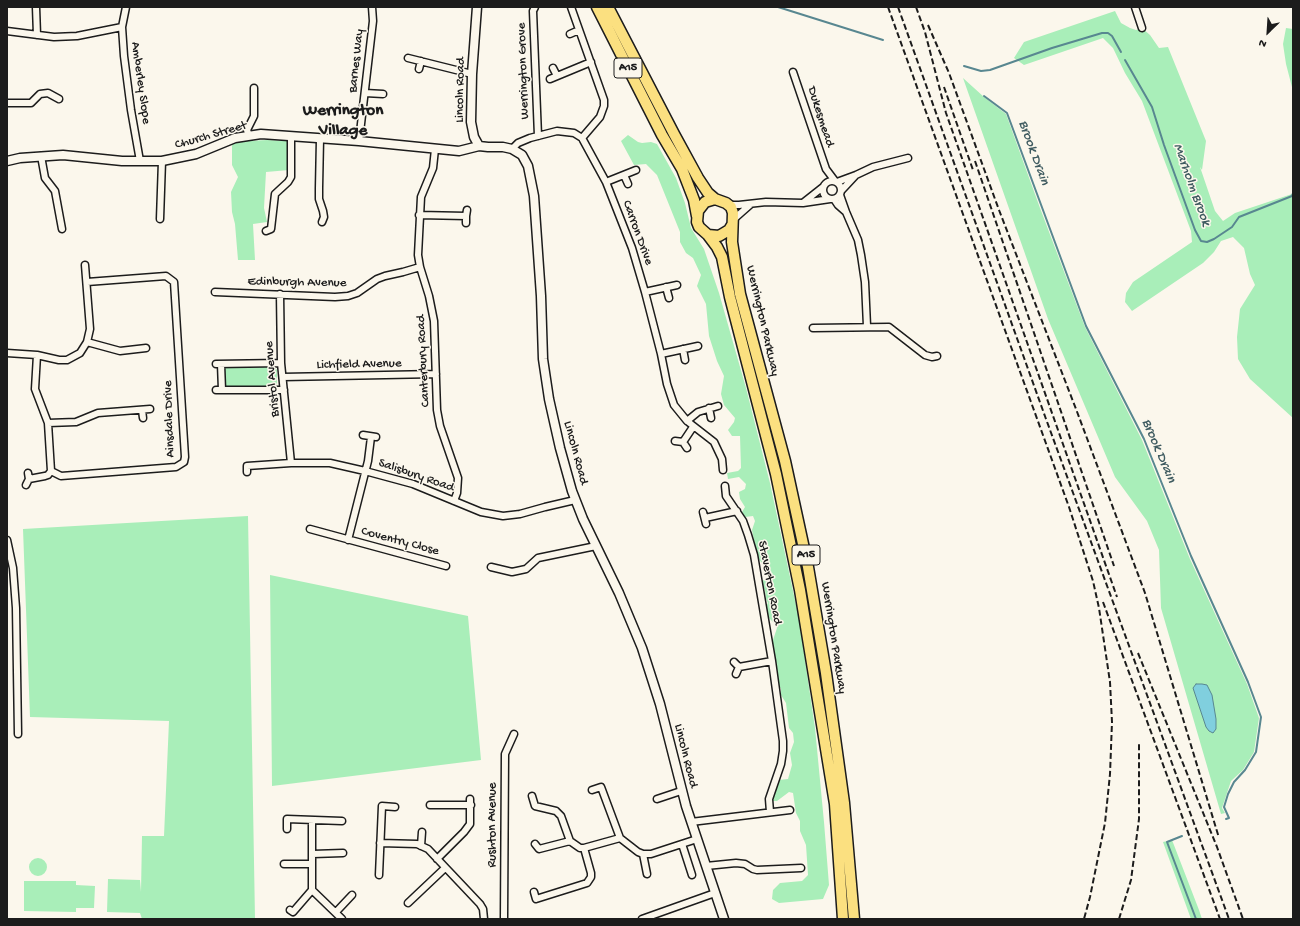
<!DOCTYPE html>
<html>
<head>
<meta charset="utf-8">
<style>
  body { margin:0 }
  #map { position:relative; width:1300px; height:926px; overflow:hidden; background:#fbf7ec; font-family:"Gochi Hand",sans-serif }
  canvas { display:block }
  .frame { position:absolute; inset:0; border:8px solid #1c1c1c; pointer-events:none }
  .north { position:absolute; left:1248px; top:12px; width:40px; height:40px; -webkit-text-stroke:3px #fbf7ec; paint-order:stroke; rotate:205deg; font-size:11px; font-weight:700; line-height:16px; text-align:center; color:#1c1c1c }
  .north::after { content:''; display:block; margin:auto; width:14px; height:18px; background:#1c1c1c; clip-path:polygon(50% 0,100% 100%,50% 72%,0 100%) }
</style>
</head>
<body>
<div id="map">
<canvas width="1300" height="926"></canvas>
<div class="frame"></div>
<div class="north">N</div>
</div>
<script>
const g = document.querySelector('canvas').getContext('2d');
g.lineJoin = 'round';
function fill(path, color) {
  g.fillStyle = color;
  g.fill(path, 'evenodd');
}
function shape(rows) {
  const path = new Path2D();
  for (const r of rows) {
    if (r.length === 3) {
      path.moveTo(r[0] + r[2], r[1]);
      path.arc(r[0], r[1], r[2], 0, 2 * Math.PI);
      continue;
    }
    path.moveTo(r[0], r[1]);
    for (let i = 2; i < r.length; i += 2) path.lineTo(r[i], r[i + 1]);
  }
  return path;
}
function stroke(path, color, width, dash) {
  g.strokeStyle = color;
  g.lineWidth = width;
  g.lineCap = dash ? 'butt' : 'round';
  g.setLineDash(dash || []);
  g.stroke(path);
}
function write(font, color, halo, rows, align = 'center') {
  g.font = font + ' "Gochi Hand",sans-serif';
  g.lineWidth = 3;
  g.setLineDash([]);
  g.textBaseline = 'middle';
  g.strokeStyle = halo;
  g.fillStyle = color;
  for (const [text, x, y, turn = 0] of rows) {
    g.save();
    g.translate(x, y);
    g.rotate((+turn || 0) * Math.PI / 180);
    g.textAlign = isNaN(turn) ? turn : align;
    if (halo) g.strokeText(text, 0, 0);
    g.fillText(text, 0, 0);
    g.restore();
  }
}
const green = shape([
  [1115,11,1121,23,1130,28,1136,30,1142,28,1150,35,1159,48,1168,47,1206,141,1202,170,1200,167,1215,211,1223,221,1235,213,1292,194,1293,186,1293,418,1250,379,1238,359,1237,337,1240,309,1255,285,1250,274,1244,248,1233,237,1221,241,1214,252,1203,263,1132,311,1125,302,1126,293,1133,282,1192,242,1191,231,1142,101,1125,73,1113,48,1103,38,1024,65,1014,58,1024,42],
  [1286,28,1293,29,1293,91,1286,64,1283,44],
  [963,78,984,97,1006,114,1040,208,1085,327,1142,440,1190,559,1247,684,1259,718,1254,752,1243,770,1231,781,1222,808,1225,813,1221,814,1161,608,1159,550,1147,521,1115,477,1048,319],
  [628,135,638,142,642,143,651,142,657,144,676,178,685,203,691,228,704,249,719,293,746,388,770,483,799,619,815,728,824,822,829,885,823,899,779,903,772,899,773,890,780,883,802,881,808,875,806,845,800,831,800,821,796,813,793,793,789,792,777,801,773,801,772,796,774,788,779,780,788,779,792,765,790,753,794,742,793,733,789,728,786,703,781,695,781,689,777,682,776,673,772,643,777,628,776,625,767,616,765,608,768,603,766,599,765,590,762,586,763,580,767,581,769,579,767,569,757,557,752,530,755,521,753,516,745,517,742,512,745,507,740,499,739,492,745,489,746,484,739,477,728,479,727,473,738,471,741,468,740,436,732,436,728,430,734,422,735,418,724,405,721,394,724,376,717,361,709,336,706,304,697,286,701,275,693,258,686,253,680,242,680,232,657,175,646,164,634,165,621,141],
  [267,140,288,141,289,170,266,172,264,208,267,222,253,224,255,260,238,260,235,224,232,212,231,192,238,177,232,165,232,143,248,141],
  [229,366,274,366,277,370,277,384,274,387,226,387,224,384,224,372,225,368],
  [248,516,255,919,142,919,140,913,107,912,108,879,140,880,141,892,142,836,164,836,169,721,30,717,23,529],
  [270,575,468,616,481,760,272,786],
  [1172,840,1199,910,1202,919,1191,919,1163,842],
  [38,867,9],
  [24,881,76,881,76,885,95,886,94,908,76,908,76,912,24,911]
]);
const water = shape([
  [1196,684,1202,684,1207,685,1212,695,1216,719,1216,729,1213,733,1209,731,1206,727,1193,688,1196,684]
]);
const stream = shape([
  [778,7,883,40],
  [1125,60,1152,107,1164,145,1195,230,1201,241,1207,242,1214,239,1232,227,1239,217,1292,196,1293,193],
  [964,66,981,71,990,70,1052,48,1102,33,1108,33,1112,36,1121,52],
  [984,96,1007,113,1086,326,1144,439,1191,556,1248,682,1261,717,1256,752,1245,770,1234,782,1228,794,1224,807,1229,818,1226,819],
  [1182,836,1167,842,1196,919]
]);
const minor = shape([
  [36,7,37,35],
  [126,7,122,27,124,56,131,110,140,161],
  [535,7,533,11,538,136],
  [571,7,604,100,604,106,600,117,582,138],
  [1135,7,1142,28],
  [7,31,54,37,77,36,122,27],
  [570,34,579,30],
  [408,58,472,74],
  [553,68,557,76],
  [419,69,421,61],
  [793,72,826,169,835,181],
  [550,79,591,62],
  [365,93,383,94],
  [7,103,31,103,40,94,48,93,59,99],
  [249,136,247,130,254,116,254,88],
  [320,139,319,188,319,199,323,211,324,217,322,222],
  [359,141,373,21,372,7],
  [435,149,433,168,421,197,418,255,420,267,429,296,434,321,437,410,440,426,458,478,457,493,454,501],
  [512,149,518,143,530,138,557,131,574,133,582,138,606,182,632,248,645,292,677,285],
  [41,156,45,178,55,191,62,229],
  [624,175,628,184],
  [832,190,9],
  [606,182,636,170],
  [837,182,856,175,873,167,908,158],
  [841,191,855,176],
  [840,195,846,212,858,240,861,255,865,282,867,326],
  [834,199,838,205,846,212],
  [804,202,823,187],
  [728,205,739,205,766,202,803,203,830,199],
  [419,215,466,216],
  [160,219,162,161],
  [734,219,751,204],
  [466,223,466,216,467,210],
  [266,231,271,229,275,194,288,182,291,177,291,136],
  [666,287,669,298],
  [215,292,335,297,348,296,357,293,377,279,385,276,403,272,420,267],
  [645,292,661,354,667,384,674,405,687,421,698,412,718,406],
  [280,294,281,363,291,463],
  [813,328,889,327,925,355,932,357,937,356],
  [87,342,120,351,146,348],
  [683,349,685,360],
  [7,353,37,355,59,360,67,360,80,353,87,342,90,329,85,265],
  [661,354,698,346],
  [37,355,35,389,48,423,51,471,61,476,176,467,184,462,185,457,174,282,166,276,87,282],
  [216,364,281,363],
  [221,364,222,390],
  [283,377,436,374],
  [216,390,284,390],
  [709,408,711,418],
  [142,410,143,418],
  [687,421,714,442,722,459,723,470],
  [48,423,76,422,98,413,150,409],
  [363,435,376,437],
  [675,441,683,442,687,448],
  [683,442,693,427],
  [247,472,247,466,291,463,330,463,365,471,413,484,481,512,503,516,520,514,545,507,575,500],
  [29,479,45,476,48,475,51,471],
  [26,485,29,479,28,473],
  [725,486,726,496,743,521,748,535,754,555,772,661,783,741,783,751,781,764,769,799,770,812],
  [703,512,706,524],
  [705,518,737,511],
  [310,529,446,566],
  [7,540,13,568,16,608,18,734],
  [348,540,368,461,371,437],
  [491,567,512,572,526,569,538,558,596,546],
  [734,662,739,667,736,674],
  [739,667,772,661],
  [592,790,601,787,620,838],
  [532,796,535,806,556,811,561,816,570,841,580,848,584,848,620,838,638,852,643,854,651,854,697,839],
  [657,799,681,791],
  [430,805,471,805],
  [312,820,312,890,342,919],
  [691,822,790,810],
  [287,829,287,819,342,821],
  [380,843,417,844,428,849,480,904,483,909,484,919],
  [535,844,539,849,570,841],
  [682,844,692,875],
  [421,846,422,832],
  [313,854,343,853],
  [643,854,647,874],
  [437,859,464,832,470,824,470,799],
  [284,864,312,864],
  [706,866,736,863,745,864,753,869,757,870,801,868],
  [379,875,382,806,395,807],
  [534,892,536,899,587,883,591,877,591,873,584,848],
  [408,903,445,868],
  [290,910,293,912,312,890],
  [336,912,352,895],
  [504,919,505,754,514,734],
  [642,919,715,893]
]);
const tertiary = shape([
  [477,7,472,74,471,122,474,137,479,146],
  [7,161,20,158,63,155,122,161,162,161,196,154,235,138,261,134,359,141,459,151,479,146,488,147,503,147,512,149,522,155,528,166,534,196,541,296,543,359,549,399,560,448,572,491,583,519,619,593,642,648,660,704,686,806,724,919]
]);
const trunk = shape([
  [597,7,662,135,682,169,694,200,697,216],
  [608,7,674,134,698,178,708,193,715,199],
  [732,225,729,230,719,236,708,235,699,227,697,222,698,211,705,202,715,199,726,203,731,207,733,213,732,242,740,294,785,461,808,567,826,673,844,803,854,919],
  [708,235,717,247,722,257,730,297,776,474,800,590,835,804,843,919]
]);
const rail = shape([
  [888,7,1069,507,1093,581,1099,608,1110,682,1112,722,1110,774,1105,823,1090,897,1084,919],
  [898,7,1046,419,1229,919],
  [916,7,925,32,946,113,1117,597],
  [928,25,949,73,999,210,1076,409,1145,593,1219,838],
  [944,87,973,170],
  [975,161,1114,566],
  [1103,602,1220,919],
  [1138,653,1217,847,1243,919],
  [1119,919,1131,880,1139,819,1139,744]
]);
const shields = [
  [628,68,28],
  [806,555,28]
];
const shieldNames = [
  ["A15",628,68],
  ["A15",806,555]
];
const streetNames = [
  ["Barnes Way",357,61,-84],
  ["Werrington Grove",524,71,-92],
  ["Amberley Slope",140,83,82],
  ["Lincoln Road",461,90,-89],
  ["Dukesmead",820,117,72],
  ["Church Street",211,136,-16],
  ["Carron Drive",637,233,70],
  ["Edinburgh Avenue",297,283,1],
  ["Werrington Parkway",762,321,77],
  ["Canterbury Road",424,361,-93],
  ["Lichfield Avenue",359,365,-1],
  ["Bristol Avenue",273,379,-95],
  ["Ainsdale Drive",170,419,-92],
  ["Lincoln Road",575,453,75],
  ["Salisbury Road",416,476,19],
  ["Coventry Close",400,542,15],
  ["Staverton Road",769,583,79],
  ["Werrington Parkway",833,638,81],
  ["Lincoln Road",685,756,76],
  ["Rushton Avenue",493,825,-90]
];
const waterNames = [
  ["Brook Drain",1033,153,70],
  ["Marholm Brook",1191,185,70],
  ["Brook Drain",1158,451,67]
];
const districtNames = [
  ["Werrington",343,111],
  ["Village",343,131]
];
fill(green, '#a9eeb9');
fill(water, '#80cfde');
stroke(water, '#588790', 1);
stroke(stream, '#588790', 2);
stroke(minor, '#1c1c1c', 9);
stroke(tertiary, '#1c1c1c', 11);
stroke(trunk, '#1c1c1c', 13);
stroke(minor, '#fbf7ec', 6);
stroke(tertiary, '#fbf7ec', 8);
stroke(trunk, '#fbe080', 10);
stroke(rail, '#1c1c1c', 2, [6, 3]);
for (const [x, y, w] of shields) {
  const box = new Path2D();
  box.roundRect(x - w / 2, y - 10, w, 20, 3);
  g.fillStyle = '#fbf7ec';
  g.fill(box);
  stroke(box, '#1c1c1c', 1);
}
write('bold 12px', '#1c1c1c', null, shieldNames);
write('13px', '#1c1c1c', '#fbf7ec', streetNames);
write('italic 14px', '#3f5b60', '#fbf7ec', waterNames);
write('bold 17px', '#1c1c1c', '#fbf7ec', districtNames);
</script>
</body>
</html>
